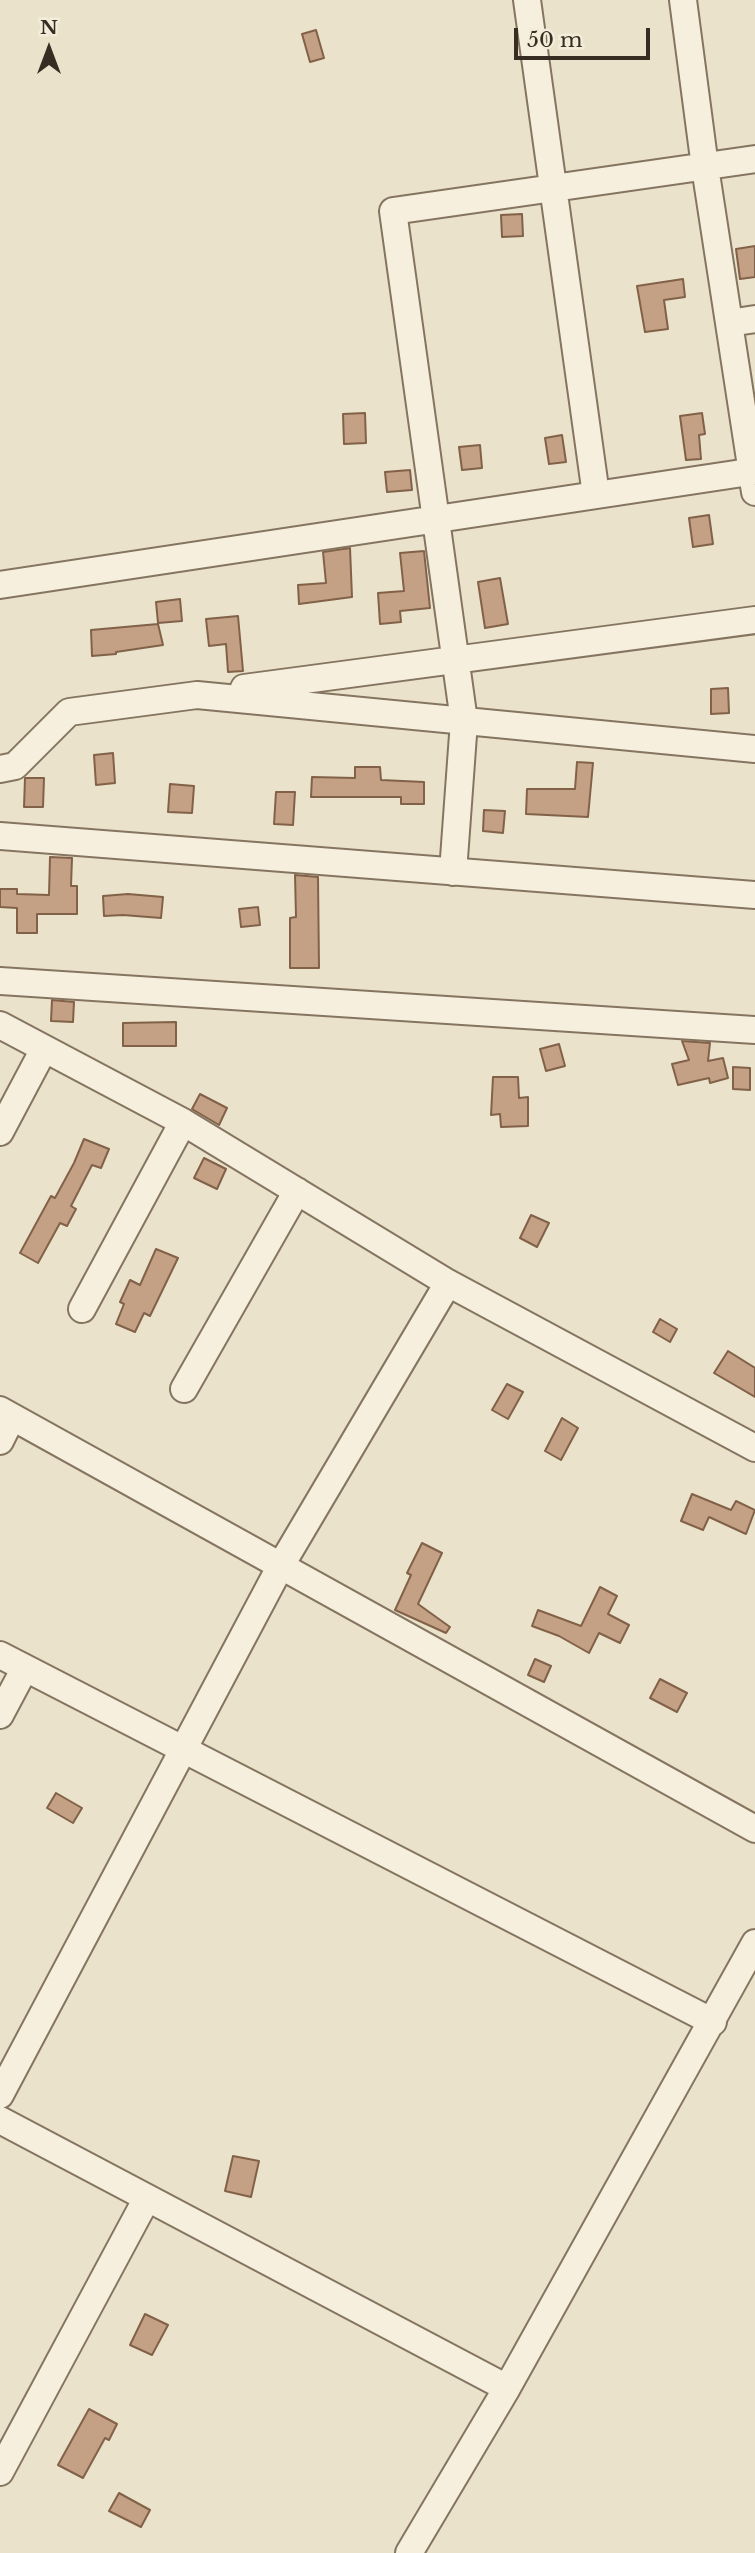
<!DOCTYPE html>
<html>
<head>
<meta charset="utf-8">
<style>
  body { margin:0 }
  #map { position:relative; width:755px; height:2553px; overflow:hidden; background:#eae2ca; font-family:"Libre Baskerville",serif }
  canvas { display:block }
  .north { position:absolute; left:14px; top:14px; width:70px; height:70px; -webkit-text-stroke:5px #f2ecd9; paint-order:stroke; rotate:0deg; font-size:19px; font-weight:700; line-height:28px; text-align:center; color:#372d22 }
  .north::after { content:''; display:block; margin:auto; width:24px; height:32px; background:#372d22; clip-path:polygon(50% 0,100% 100%,50% 72%,0 100%) }
  .scale { position:absolute; left:514px; top:28px; width:136px; height:32px; box-sizing:border-box; border:4px solid #372d22; border-top:0; padding-left:9px; font-size:21px; line-height:24px; white-space:nowrap; color:#372d22; -webkit-text-stroke:5px #f2ecd9; paint-order:stroke }
</style>
</head>
<body>
<div id="map">
<canvas width="755" height="2553"></canvas>
<div class="north">N</div>
<div class="scale">50 m</div>
</div>
<script>
const g = document.querySelector('canvas').getContext('2d');
g.lineJoin = 'round';
function fill(path, color) {
  g.fillStyle = color;
  g.fill(path, 'evenodd');
}
function shape(rows) {
  const path = new Path2D();
  for (const r of rows) {
    path.moveTo(r[0], r[1]);
    for (let i = 2; i < r.length; i += 2) path.lineTo(r[i], r[i + 1]);
  }
  return path;
}
function stroke(path, color, width, dash) {
  g.strokeStyle = color;
  g.lineWidth = width;
  g.lineCap = dash ? 'butt' : 'round';
  g.setLineDash(dash || []);
  g.stroke(path);
}
const building = shape([
  [316,30,324,58,310,62,302,34,316,30],
  [522,214,523,236,502,237,501,215,522,214],
  [755,246,755,277,740,279,736,249,755,246],
  [683,279,685,297,664,300,668,329,645,332,637,286,683,279],
  [365,413,366,443,344,444,343,414,365,413],
  [702,413,705,434,699,435,701,459,686,460,680,416,702,413],
  [562,435,566,462,549,464,545,438,562,435],
  [480,445,482,468,462,470,459,447,480,445],
  [410,470,412,490,387,492,385,472,410,470],
  [709,515,713,544,693,547,689,518,709,515],
  [350,548,352,597,299,604,298,585,326,583,323,552,350,548],
  [424,551,430,608,400,611,401,622,380,624,378,593,404,591,400,553,424,551],
  [500,578,508,624,485,628,478,582,500,578],
  [180,599,182,621,158,623,156,602,180,599],
  [238,616,243,671,228,672,226,644,209,646,206,619,238,616],
  [158,624,163,645,116,652,116,654,92,656,91,630,158,624],
  [728,688,729,713,711,714,711,689,728,688],
  [113,753,115,783,96,785,94,755,113,753],
  [577,762,593,763,588,817,526,814,527,789,575,789,577,762],
  [355,767,380,767,381,780,424,782,424,804,401,804,401,797,311,797,312,777,355,778,355,767],
  [25,778,44,778,43,807,24,807,25,778],
  [170,784,194,786,192,813,168,812,170,784],
  [276,792,295,792,293,825,274,824,276,792],
  [484,810,505,811,503,833,483,831,484,810],
  [50,857,72,858,71,886,77,886,77,914,37,914,37,933,17,933,17,908,0,907,0,889,17,889,17,894,49,895,50,857],
  [295,875,318,877,319,968,290,968,290,918,296,917,295,875],
  [128,894,163,897,161,918,123,915,104,916,103,896,128,894],
  [258,907,260,925,241,927,239,909,258,907],
  [52,1000,74,1002,73,1022,51,1021,52,1000],
  [176,1022,176,1046,123,1046,123,1023,176,1022],
  [682,1041,710,1043,708,1061,723,1058,728,1078,710,1083,709,1078,678,1085,672,1064,689,1060,682,1041],
  [559,1044,565,1066,546,1071,540,1049,559,1044],
  [733,1067,750,1068,750,1090,733,1089,733,1067],
  [493,1077,518,1077,519,1098,528,1097,528,1126,501,1127,500,1114,491,1115,493,1077],
  [200,1094,227,1108,219,1125,192,1109,200,1094],
  [84,1139,109,1149,101,1168,92,1165,71,1206,76,1209,67,1226,60,1223,38,1263,20,1253,51,1196,55,1198,74,1163,84,1139],
  [204,1158,226,1169,217,1189,194,1178,204,1158],
  [531,1215,549,1223,537,1247,520,1238,531,1215],
  [156,1249,178,1258,150,1316,144,1313,135,1332,116,1324,124,1304,120,1302,130,1280,140,1285,156,1249],
  [660,1319,677,1329,670,1342,653,1332,660,1319],
  [728,1351,755,1368,755,1397,714,1373,728,1351],
  [507,1384,523,1392,508,1419,492,1410,507,1384],
  [562,1418,578,1428,561,1460,545,1451,562,1418],
  [692,1494,731,1510,736,1501,755,1510,746,1534,709,1517,703,1530,681,1521,692,1494],
  [422,1543,442,1553,418,1604,450,1627,446,1633,395,1610,411,1575,407,1573,422,1543],
  [600,1587,617,1596,608,1614,629,1625,620,1643,599,1633,589,1653,559,1636,532,1626,538,1610,581,1626,600,1587],
  [535,1659,551,1666,544,1682,528,1675,535,1659],
  [660,1679,687,1693,677,1712,650,1698,660,1679],
  [56,1793,82,1808,73,1823,47,1808,56,1793],
  [233,2156,259,2161,251,2197,225,2191,233,2156],
  [145,2314,168,2325,152,2355,130,2345,145,2314],
  [89,2409,117,2424,109,2440,105,2438,83,2478,58,2465,89,2409],
  [119,2493,150,2510,141,2527,109,2511,119,2493]
]);
const minor = shape([
  [527,0,596,495],
  [683,0,705,167,755,492],
  [729,323,755,319],
  [0,585,755,471],
  [244,688,755,620],
  [0,769,15,766,69,712,197,695,755,749],
  [0,836,755,895],
  [453,872,464,721,393,211,755,159],
  [0,981,755,1030],
  [0,1025,183,1122,448,1283,755,1448],
  [0,1132,44,1049],
  [82,1309,183,1122],
  [184,1389,297,1191],
  [0,1410,755,1829],
  [0,1441,12,1417],
  [0,1655,713,2022],
  [0,1715,25,1668],
  [0,2095,280,1567,448,1283],
  [0,2120,507,2388],
  [0,2472,147,2198],
  [409,2553,507,2388,755,1943]
]);
fill(building, '#c4a184');
stroke(building, '#826149', 2);
stroke(minor, '#857560', 30);
stroke(minor, '#f6efdd', 26);
</script>
</body>
</html>
